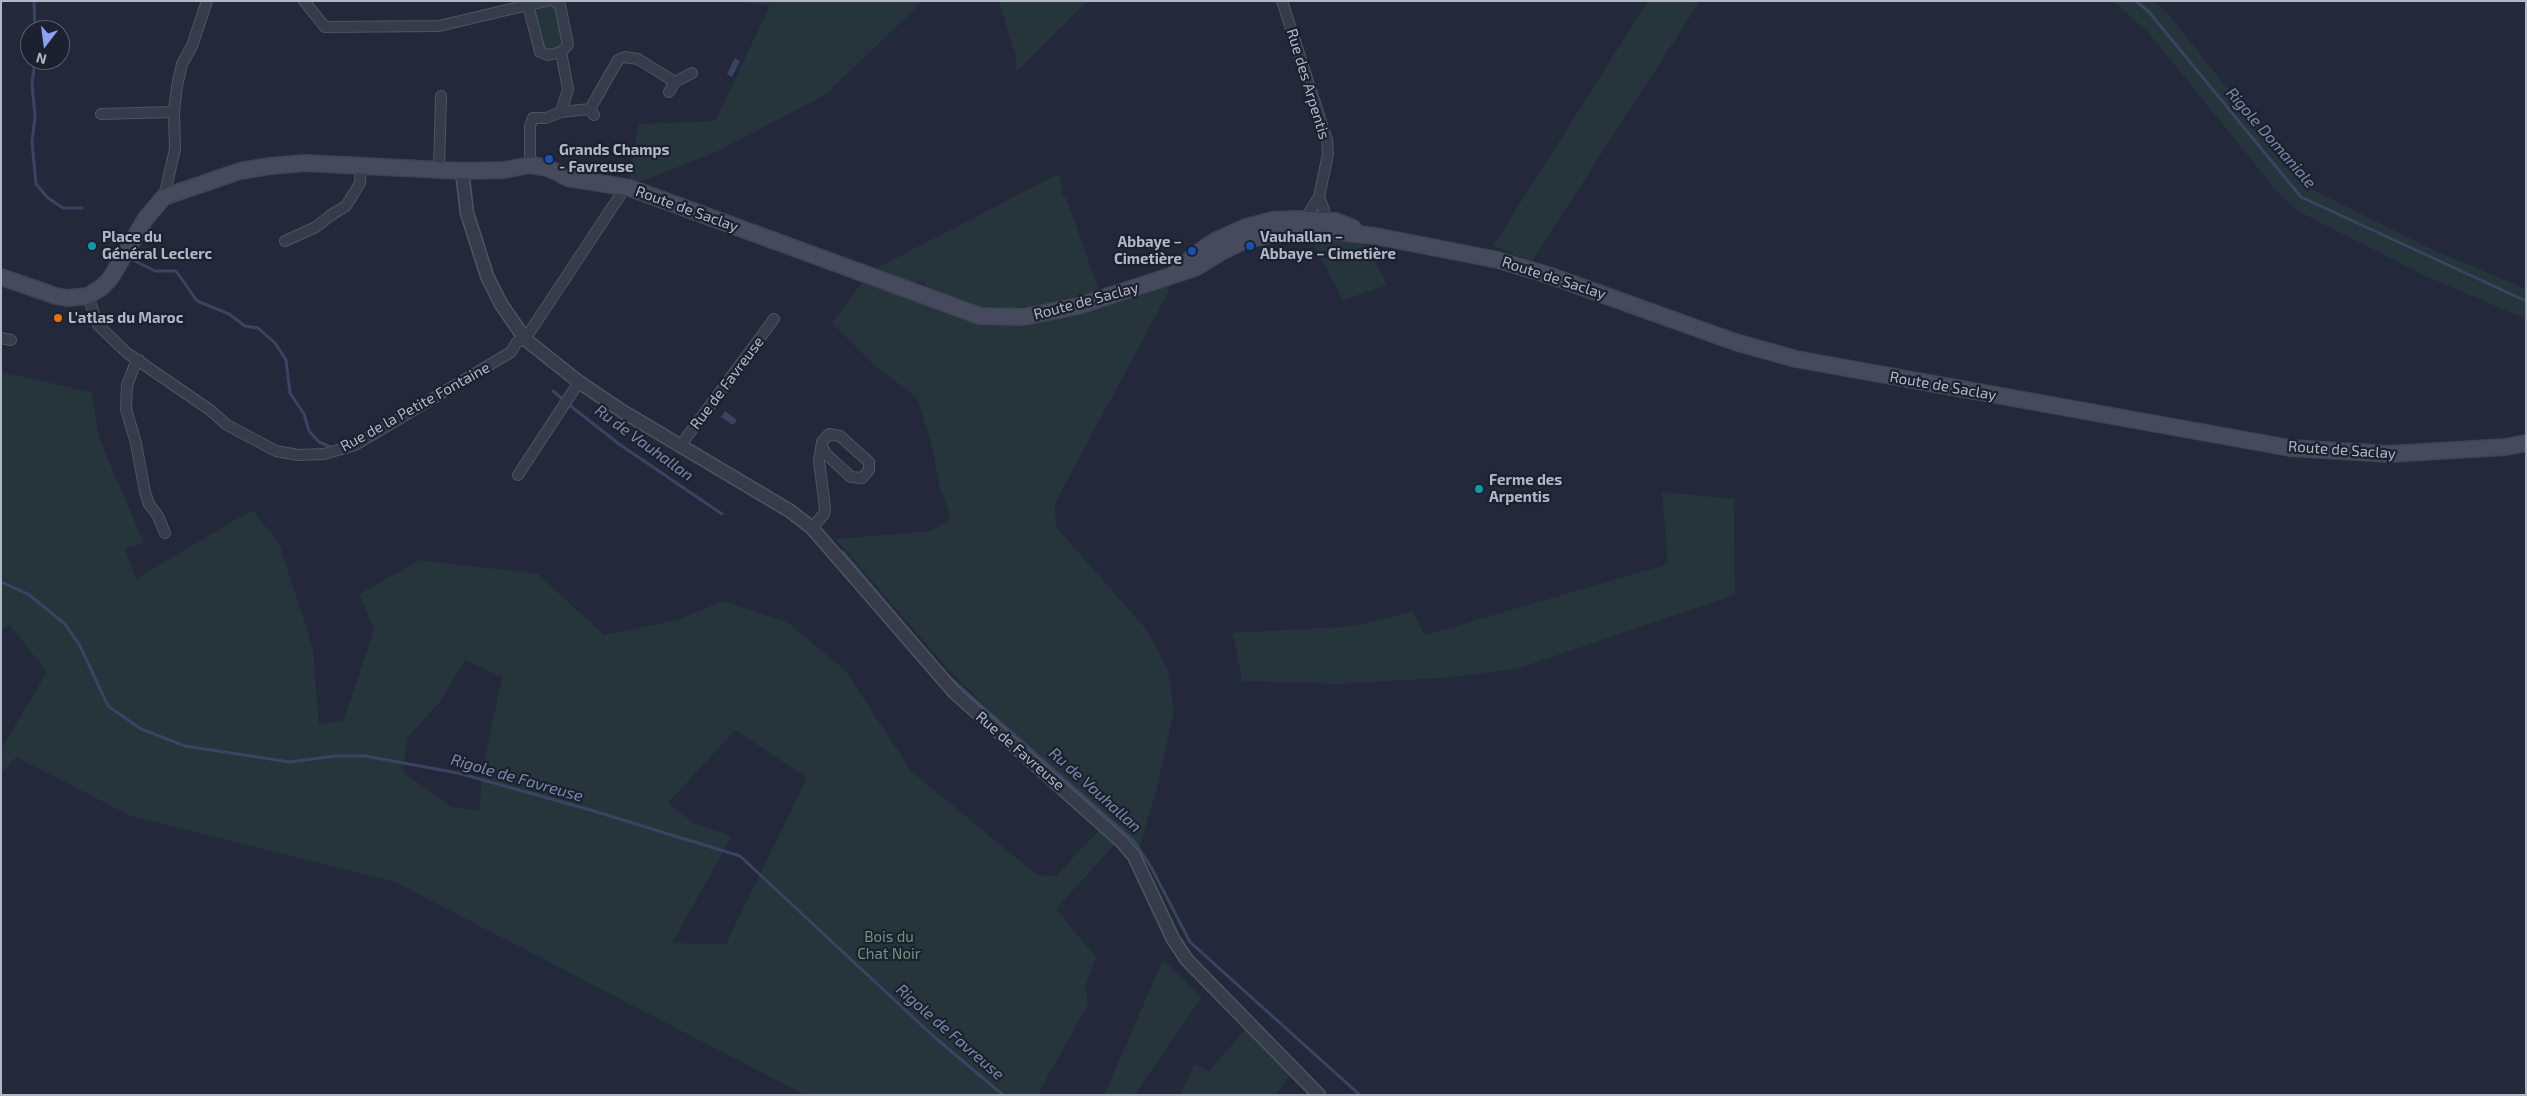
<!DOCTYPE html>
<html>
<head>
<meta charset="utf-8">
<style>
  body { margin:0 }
  #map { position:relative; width:2527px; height:1096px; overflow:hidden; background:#23293a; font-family:"Exo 2",sans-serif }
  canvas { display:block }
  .frame { position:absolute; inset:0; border:2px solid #b2b7c6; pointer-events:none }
  .north { position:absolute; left:20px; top:20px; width:50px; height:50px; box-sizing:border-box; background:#1c212f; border:1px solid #585d6b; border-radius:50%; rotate:195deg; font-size:14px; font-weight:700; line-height:20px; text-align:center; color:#b2b7c6 }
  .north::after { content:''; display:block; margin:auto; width:18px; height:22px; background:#8ba2f2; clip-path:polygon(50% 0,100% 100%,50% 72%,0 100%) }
</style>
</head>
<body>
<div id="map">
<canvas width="2527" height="1096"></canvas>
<div class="frame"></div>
<div class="north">N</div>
</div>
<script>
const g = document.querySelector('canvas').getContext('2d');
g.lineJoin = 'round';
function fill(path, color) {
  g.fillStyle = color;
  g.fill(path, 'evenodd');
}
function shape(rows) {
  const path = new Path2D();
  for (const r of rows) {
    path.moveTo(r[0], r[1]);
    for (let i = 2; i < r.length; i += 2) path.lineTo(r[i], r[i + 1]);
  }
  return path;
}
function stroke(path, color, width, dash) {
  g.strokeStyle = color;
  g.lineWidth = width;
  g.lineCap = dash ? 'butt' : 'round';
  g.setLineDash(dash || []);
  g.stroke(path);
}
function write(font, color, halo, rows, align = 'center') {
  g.font = font + ' "Exo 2",sans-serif';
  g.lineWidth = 4.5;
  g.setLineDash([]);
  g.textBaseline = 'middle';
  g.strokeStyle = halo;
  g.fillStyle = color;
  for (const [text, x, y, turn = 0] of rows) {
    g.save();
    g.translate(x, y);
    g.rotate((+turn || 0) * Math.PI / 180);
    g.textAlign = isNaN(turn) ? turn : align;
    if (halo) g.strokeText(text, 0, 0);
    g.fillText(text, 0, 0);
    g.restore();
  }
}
const green = shape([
  [734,1,923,1,825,95,716,152,642,181,629,181,639,124,715,121,770,6],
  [999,1,1088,1,1016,72,1016,58],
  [1648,1,1700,1,1532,261,1493,246],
  [2113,1,2154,1,2170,16,2297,176,2308,187,2434,250,2526,289,2526,319,2425,276,2298,211,2279,194,2148,32],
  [549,4,557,8,563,44,550,50,542,47,533,12,541,6],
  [1058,174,1063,190,1061,191,1063,198,1066,197,1099,291,1034,306,1003,310,997,306,994,309,989,309,967,304,927,288,923,281,913,283,875,269],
  [1309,235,1365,243,1387,285,1343,300],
  [864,280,980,314,1112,301,1170,285,1168,293,1055,503,1056,527,1147,630,1168,671,1174,712,1156,791,1139,849,1044,764,947,668,836,539,931,531,951,518,940,487,930,438,917,398,872,363,832,323],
  [1,372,91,392,100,440,144,543,125,549,136,579,252,510,279,543,313,649,319,724,344,720,374,629,359,594,420,560,538,574,604,635,678,620,722,601,787,622,844,669,912,772,1037,875,1056,876,1101,828,1115,844,1056,909,1096,957,1085,987,1088,1005,1039,1092,1044,1095,805,1095,395,882,131,816,16,757,1,774,1,749,47,672,10,625,1,630],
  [465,660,502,677,484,763,479,811,451,807,403,772,407,738,439,703],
  [735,730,807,778,726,944,672,943,732,836,695,824,668,803],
  [1662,492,1734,499,1735,595,1516,669,1442,678,1337,684,1242,681,1233,633,1354,626,1412,612,1425,635,1668,564],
  [1163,960,1202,997,1134,1095,1104,1095],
  [1244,1031,1258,1038,1291,1072,1277,1095,1179,1095,1195,1064,1209,1071]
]);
const water = shape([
  [735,58,740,61,732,77,727,74],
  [725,411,737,420,733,425,721,417]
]);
const stream = shape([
  [34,1,35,30],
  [2136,1,2149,12,2301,197,2526,301],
  [35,60,32,84,35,116,32,142,36,184,48,198,63,208,82,208],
  [133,260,155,271,176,271,197,301,229,314,245,326,258,328,275,343,286,360,290,393,304,414,309,431,319,442,333,448],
  [553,391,564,400],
  [568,404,619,444,722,514],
  [843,552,946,674,1134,841,1151,867,1190,942,1360,1095],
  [1,582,28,594,65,624,80,646,108,706,141,729,185,746,290,762,335,756,365,756,458,773,587,809,740,856,932,1035,1003,1095]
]);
const minor = shape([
  [304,1,325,27,439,26,528,5],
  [546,1,528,5,540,52,548,55,561,52,568,45,560,5,554,1],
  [1282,1,1327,140,1328,154,1319,197,1305,219],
  [561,52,568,89,561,112],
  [669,92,675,82,692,73],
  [590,109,618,60,625,57,638,59,675,82],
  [101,114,174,112],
  [530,165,530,126,533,118,546,118,561,112,590,109,594,115],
  [439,170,441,96],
  [164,197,175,149,174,112,177,86,182,64,192,46,207,1],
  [1319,197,1324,210,1324,219,1320,224],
  [285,241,316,227,331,215,346,206,360,183,361,165],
  [88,296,98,325,127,353,210,410,227,425,276,451,298,455,324,454,355,445,511,352,517,342,525,339,625,188],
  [1,338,11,340],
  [139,360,134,367,127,385,126,409,136,443,145,492,149,504,158,516,165,533],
  [680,446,774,319],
  [518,475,579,382],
  [812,528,824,514,825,508,819,461,822,442,829,434,840,436,869,462,869,470,862,478,851,477,826,454,823,448]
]);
const tertiary = shape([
  [462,171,467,213,487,276,501,304,525,339,579,382,622,411,790,511,812,528,955,693,1122,842,1134,856,1173,939,1187,960,1319,1095]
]);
const secondary = shape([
  [1174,274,1196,254,1215,241,1246,227,1273,220,1299,219,1335,221,1353,228],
  [1,277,56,296,67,298,88,296,102,287,110,279,146,218,164,197,240,171,270,166,305,163,462,171,504,170,530,165,548,168,568,178,630,188,980,316,1023,317,1078,306,1195,268,1221,252,1246,240,1296,230,1328,231,1375,236,1498,260,1551,276,1735,342,1796,359,2290,448,2389,454,2506,447,2526,443]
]);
const markers = [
  [549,159,5,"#1a4fb4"],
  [92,246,5,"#0f9aa8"],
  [1250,246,5,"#1a4fb4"],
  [1192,251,5,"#1a4fb4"],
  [58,318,5,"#e8710a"],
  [1479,489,5,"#0f9aa8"]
];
const streetNames = [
  ["Rue des Arpentis",1308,84,73],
  ["Route de Saclay",687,209,20],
  ["Route de Saclay",1554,278,18],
  ["Route de Saclay",1086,301,-15],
  ["Rue de Favreuse",727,383,-53],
  ["Route de Saclay",1943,386,10],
  ["Rue de la Petite Fontaine",415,407,-29],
  ["Route de Saclay",2342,450,4],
  ["Rue de Favreuse",1020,751,41]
];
const poiNames = [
  ["Grands Champs",559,150],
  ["- Favreuse",559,167],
  ["Place du",102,237],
  ["Général Leclerc",102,254],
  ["Vauhallan –",1260,237],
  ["Abbaye – Cimetière",1260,254],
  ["Abbaye –",1182,242,"right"],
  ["Cimetière",1182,259,"right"],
  ["L'atlas du Maroc",68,318],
  ["Ferme des",1489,480],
  ["Arpentis",1489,497]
];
const parkNames = [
  ["Bois du",889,937],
  ["Chat Noir",889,954]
];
const waterNames = [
  ["Rigole Domaniale",2271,138,49],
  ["Ru de Vauhallan",644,443,36],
  ["Rigole de Favreuse",517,778,16],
  ["Ru de Vauhallan",1095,790,42],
  ["Rigole de Favreuse",950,1032,41]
];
fill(green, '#25353b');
fill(water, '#394462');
stroke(stream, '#394462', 3);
stroke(minor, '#4f5462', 12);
stroke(tertiary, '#4f5462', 15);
stroke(secondary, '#404553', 18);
stroke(minor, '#373c4a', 10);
stroke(tertiary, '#373c4a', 12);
stroke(secondary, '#454a5d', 15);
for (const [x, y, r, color] of markers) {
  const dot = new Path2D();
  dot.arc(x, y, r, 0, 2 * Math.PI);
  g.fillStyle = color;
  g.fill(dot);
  stroke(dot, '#1c212f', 2);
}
write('15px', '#b2b7c6', '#1c212f', streetNames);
write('bold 15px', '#b2b7c6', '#1c212f', poiNames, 'left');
write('15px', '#6b967b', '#1c212f', parkNames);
write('italic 16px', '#7c89ac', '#1c212f', waterNames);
</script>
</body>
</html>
